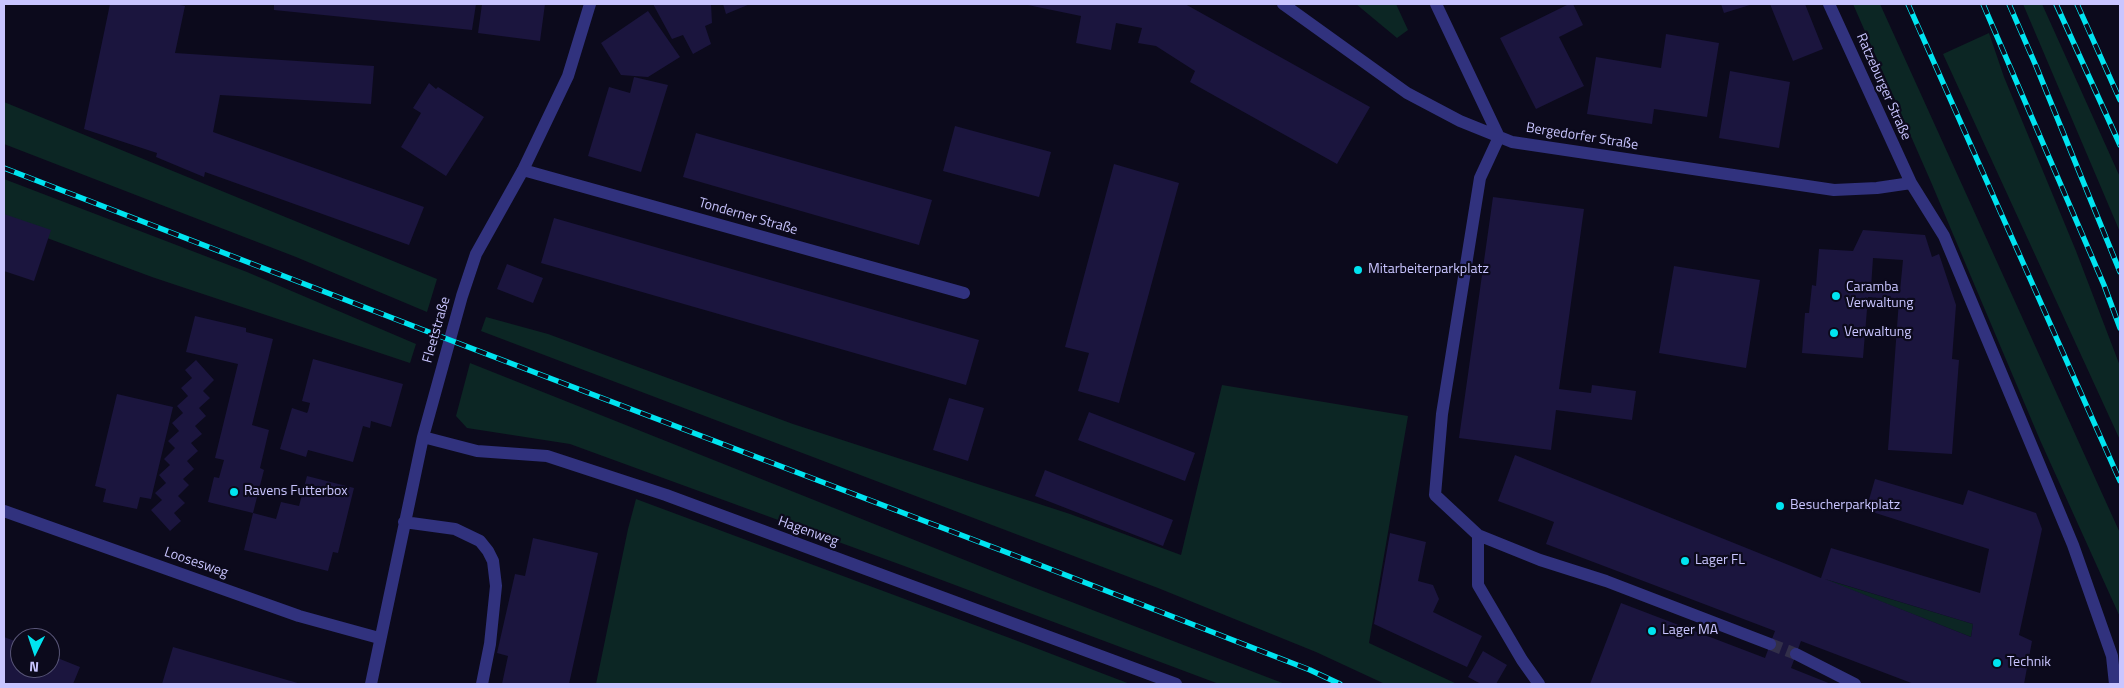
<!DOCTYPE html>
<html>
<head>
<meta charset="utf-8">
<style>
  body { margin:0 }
  #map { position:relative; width:2124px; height:688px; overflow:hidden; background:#0c0a1c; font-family:"Titillium Web",sans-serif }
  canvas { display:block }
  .frame { position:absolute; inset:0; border:5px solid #c9c5ff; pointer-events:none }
  .north { position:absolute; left:10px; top:628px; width:50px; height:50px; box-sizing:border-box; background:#0c0a1c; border:1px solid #585577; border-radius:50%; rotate:184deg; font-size:14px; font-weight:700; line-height:20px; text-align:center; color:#c9c5ff }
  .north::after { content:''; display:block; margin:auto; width:18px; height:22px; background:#00e4f0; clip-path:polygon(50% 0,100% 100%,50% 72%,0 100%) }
</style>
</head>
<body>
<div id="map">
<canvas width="2124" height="688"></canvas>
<div class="frame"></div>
<div class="north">N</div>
</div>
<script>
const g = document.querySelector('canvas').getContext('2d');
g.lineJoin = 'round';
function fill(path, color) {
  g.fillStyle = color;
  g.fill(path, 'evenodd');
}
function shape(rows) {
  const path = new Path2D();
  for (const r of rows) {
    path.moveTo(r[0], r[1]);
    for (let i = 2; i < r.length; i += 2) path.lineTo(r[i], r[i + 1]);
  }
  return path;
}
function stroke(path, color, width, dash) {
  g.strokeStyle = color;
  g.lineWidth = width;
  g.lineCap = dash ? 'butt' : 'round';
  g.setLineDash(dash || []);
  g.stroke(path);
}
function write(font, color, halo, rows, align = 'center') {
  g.font = font + ' "Titillium Web",sans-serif';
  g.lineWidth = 4.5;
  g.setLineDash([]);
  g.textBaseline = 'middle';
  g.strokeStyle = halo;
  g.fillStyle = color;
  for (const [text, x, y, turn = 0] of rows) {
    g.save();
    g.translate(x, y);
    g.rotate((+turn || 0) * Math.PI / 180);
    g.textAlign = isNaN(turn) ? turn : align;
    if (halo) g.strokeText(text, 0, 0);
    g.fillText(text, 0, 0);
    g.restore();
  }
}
const green = shape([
  [1356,4,1396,4,1408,30,1397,38],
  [1853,4,1880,4,2120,533,2120,617,2040,440,1931,182],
  [2023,4,2042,4,2120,177,2120,232],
  [1989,33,2004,77,2076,251,2120,366,2120,440,1943,54],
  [4,102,437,279,427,312,296,257,4,144],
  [4,179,247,272,416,344,410,363,152,277,4,222],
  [486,317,548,334,793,424,1070,514,1181,555,1222,385,1408,416,1369,643,1457,684,1385,684,1316,652,1158,588,481,331],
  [470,363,1030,586,1285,684,1219,684,907,567,570,444,467,428,456,416],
  [636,499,1015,640,1130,684,596,684,628,529],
  [1821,578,1973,624,1971,637]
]);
const building = shape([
  [110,4,175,4,185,6,175,53,374,66,371,104,220,95,213,132,424,207,409,245,205,172,204,177,156,157,157,153,84,129],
  [274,4,476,4,472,30,274,10],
  [482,4,545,4,540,41,478,33],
  [653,4,711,4,712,23,705,26,711,44,693,54,683,35,672,39],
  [723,4,750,4,726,14],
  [1023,4,1185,4,1370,107,1337,164,1190,82,1195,71,1156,46,1138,43,1142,28,1116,23,1111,50,1076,43,1081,16],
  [1569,4,1573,4,1583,25,1559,37,1584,86,1536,109,1500,38],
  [1721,4,1753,4,1724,13],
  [1770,4,1805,4,1823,49,1793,61],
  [648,11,680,57,648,77,621,75,601,43],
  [1666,34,1719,43,1707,117,1654,109,1652,124,1587,114,1596,57,1661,68],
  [1730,71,1790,82,1779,148,1719,138],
  [634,77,668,85,641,172,588,156,609,87,630,93],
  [429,83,436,89,438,87,484,117,446,176,401,147,421,113,413,108],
  [955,126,1051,152,1039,197,943,171],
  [696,133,932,200,919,245,683,177],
  [1114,164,1179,183,1119,403,1078,391,1089,353,1065,347],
  [1493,197,1584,209,1559,389,1591,393,1592,385,1636,391,1632,420,1556,410,1551,450,1459,438],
  [4,214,51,230,34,281,4,271],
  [554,218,979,340,966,385,541,263],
  [1863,230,1925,235,1932,257,1939,254,1956,305,1952,359,1959,360,1952,454,1888,450,1899,300,1868,297,1863,358,1802,353,1805,313,1809,313,1812,285,1816,286,1819,249,1853,251],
  [1873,258,1903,260,1900,291,1871,288],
  [507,264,543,278,533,303,497,289],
  [1674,266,1760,280,1746,368,1659,353],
  [195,316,246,328,246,332,273,339,252,425,269,430,260,468,264,470,253,513,276,519,281,502,299,506,307,476,354,488,338,553,333,552,328,571,244,550,253,513,208,502,214,477,219,478,224,460,215,458,238,364,186,352],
  [313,359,403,384,391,427,371,421,370,428,363,426,353,462,308,450,306,457,280,449,292,408,307,413,308,411,310,403,302,401],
  [196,360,214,380,203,391,210,398,199,408,206,416,195,426,202,434,191,443,198,451,187,461,194,469,183,479,189,485,178,496,185,503,174,513,181,521,170,531,151,510,162,500,155,493,166,483,159,475,170,465,164,459,175,448,168,441,179,431,172,423,183,413,177,406,188,396,181,388,192,378,185,370],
  [117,394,173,407,151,499,140,497,137,509,103,502,106,489,95,486],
  [949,398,984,408,968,461,933,450],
  [1089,412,1195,453,1185,481,1078,440],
  [1515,455,1821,578,1831,548,1980,593,1989,549,1866,510,1875,479,1963,505,1968,490,2036,513,2042,529,2019,635,2032,641,2024,684,1914,684,1801,641,1791,668,1831,684,1590,684,1621,603,1765,658,1775,631,1546,544,1554,522,1498,501],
  [1825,579,1973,624,1971,637],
  [1045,470,1173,520,1163,546,1035,496],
  [1390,533,1426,542,1418,581,1433,585,1439,599,1433,612,1482,636,1467,667,1374,624],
  [533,538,598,553,569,684,502,684,508,656,497,653,515,574,525,576],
  [4,637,20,643,20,668,50,668,50,655,80,667,73,684,4,684],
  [173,647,301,684,162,684],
  [1483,651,1507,665,1496,684,1481,684,1468,677]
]);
const minorTunnel = shape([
  [1770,644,1796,654]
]);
const minor = shape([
  [1283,4,1407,93,1460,121,1512,142,1834,190,1877,188,1911,183],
  [1436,4,1499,137],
  [1829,4,1911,183,1944,236,1967,291,2073,545,2112,656,2115,684],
  [1499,137,1480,178,1442,414,1435,495,1478,535,1478,585,1522,660,1539,684],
  [523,170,964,293],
  [423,437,477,451,547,456,666,495,1176,684],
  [4,511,299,616,379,638],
  [404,522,455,529,480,541,488,551,493,561,496,586,490,644,482,684],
  [1478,535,1540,560,1606,581,1770,644],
  [1796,654,1855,684],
  [371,684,423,437,462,296,476,254,523,170,568,76,590,4]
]);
const rail = shape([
  [1908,4,2120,481],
  [1983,4,2104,285,2120,328],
  [2009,4,2036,66,2120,272],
  [2056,4,2120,145],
  [2077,4,2120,100],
  [4,168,421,329,1045,567,1310,670,1340,684]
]);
const markers = [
  [1358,270,5,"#00e4f0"],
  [1836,296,5,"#00e4f0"],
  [1834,333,5,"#00e4f0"],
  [234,492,5,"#00e4f0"],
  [1780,506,5,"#00e4f0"],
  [1685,561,5,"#00e4f0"],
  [1652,631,5,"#00e4f0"],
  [1997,663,5,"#00e4f0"]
];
const streetNames = [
  ["Ratzeburger Straße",1883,87,66],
  ["Bergedorfer Straße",1582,137,9],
  ["Tonderner Straße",748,217,16],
  ["Fleetstraße",437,330,-74],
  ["Hagenweg",808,532,20],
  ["Loosesweg",196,563,19]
];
const poiNames = [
  ["Mitarbeiterparkplatz",1368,270],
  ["Caramba",1846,288],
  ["Verwaltung",1846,304],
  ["Verwaltung",1844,333],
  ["Ravens Futterbox",244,492],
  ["Besucherparkplatz",1790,506],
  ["Lager FL",1695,561],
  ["Lager MA",1662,631],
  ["Technik",2007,663]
];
fill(green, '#0c2624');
fill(building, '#1b153e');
stroke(minorTunnel, '#322f49', 12, [12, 6]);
stroke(minor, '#31327e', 12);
stroke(rail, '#00e4f0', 5.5);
stroke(rail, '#0c0a1c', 4, [11]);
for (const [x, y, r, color] of markers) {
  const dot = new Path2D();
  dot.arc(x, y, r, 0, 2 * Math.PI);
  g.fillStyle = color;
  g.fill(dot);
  stroke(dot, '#0c0a1c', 2);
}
write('14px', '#c9c5ff', '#0c0a1c', streetNames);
write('14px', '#c9c5ff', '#0c0a1c', poiNames, 'left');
</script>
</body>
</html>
